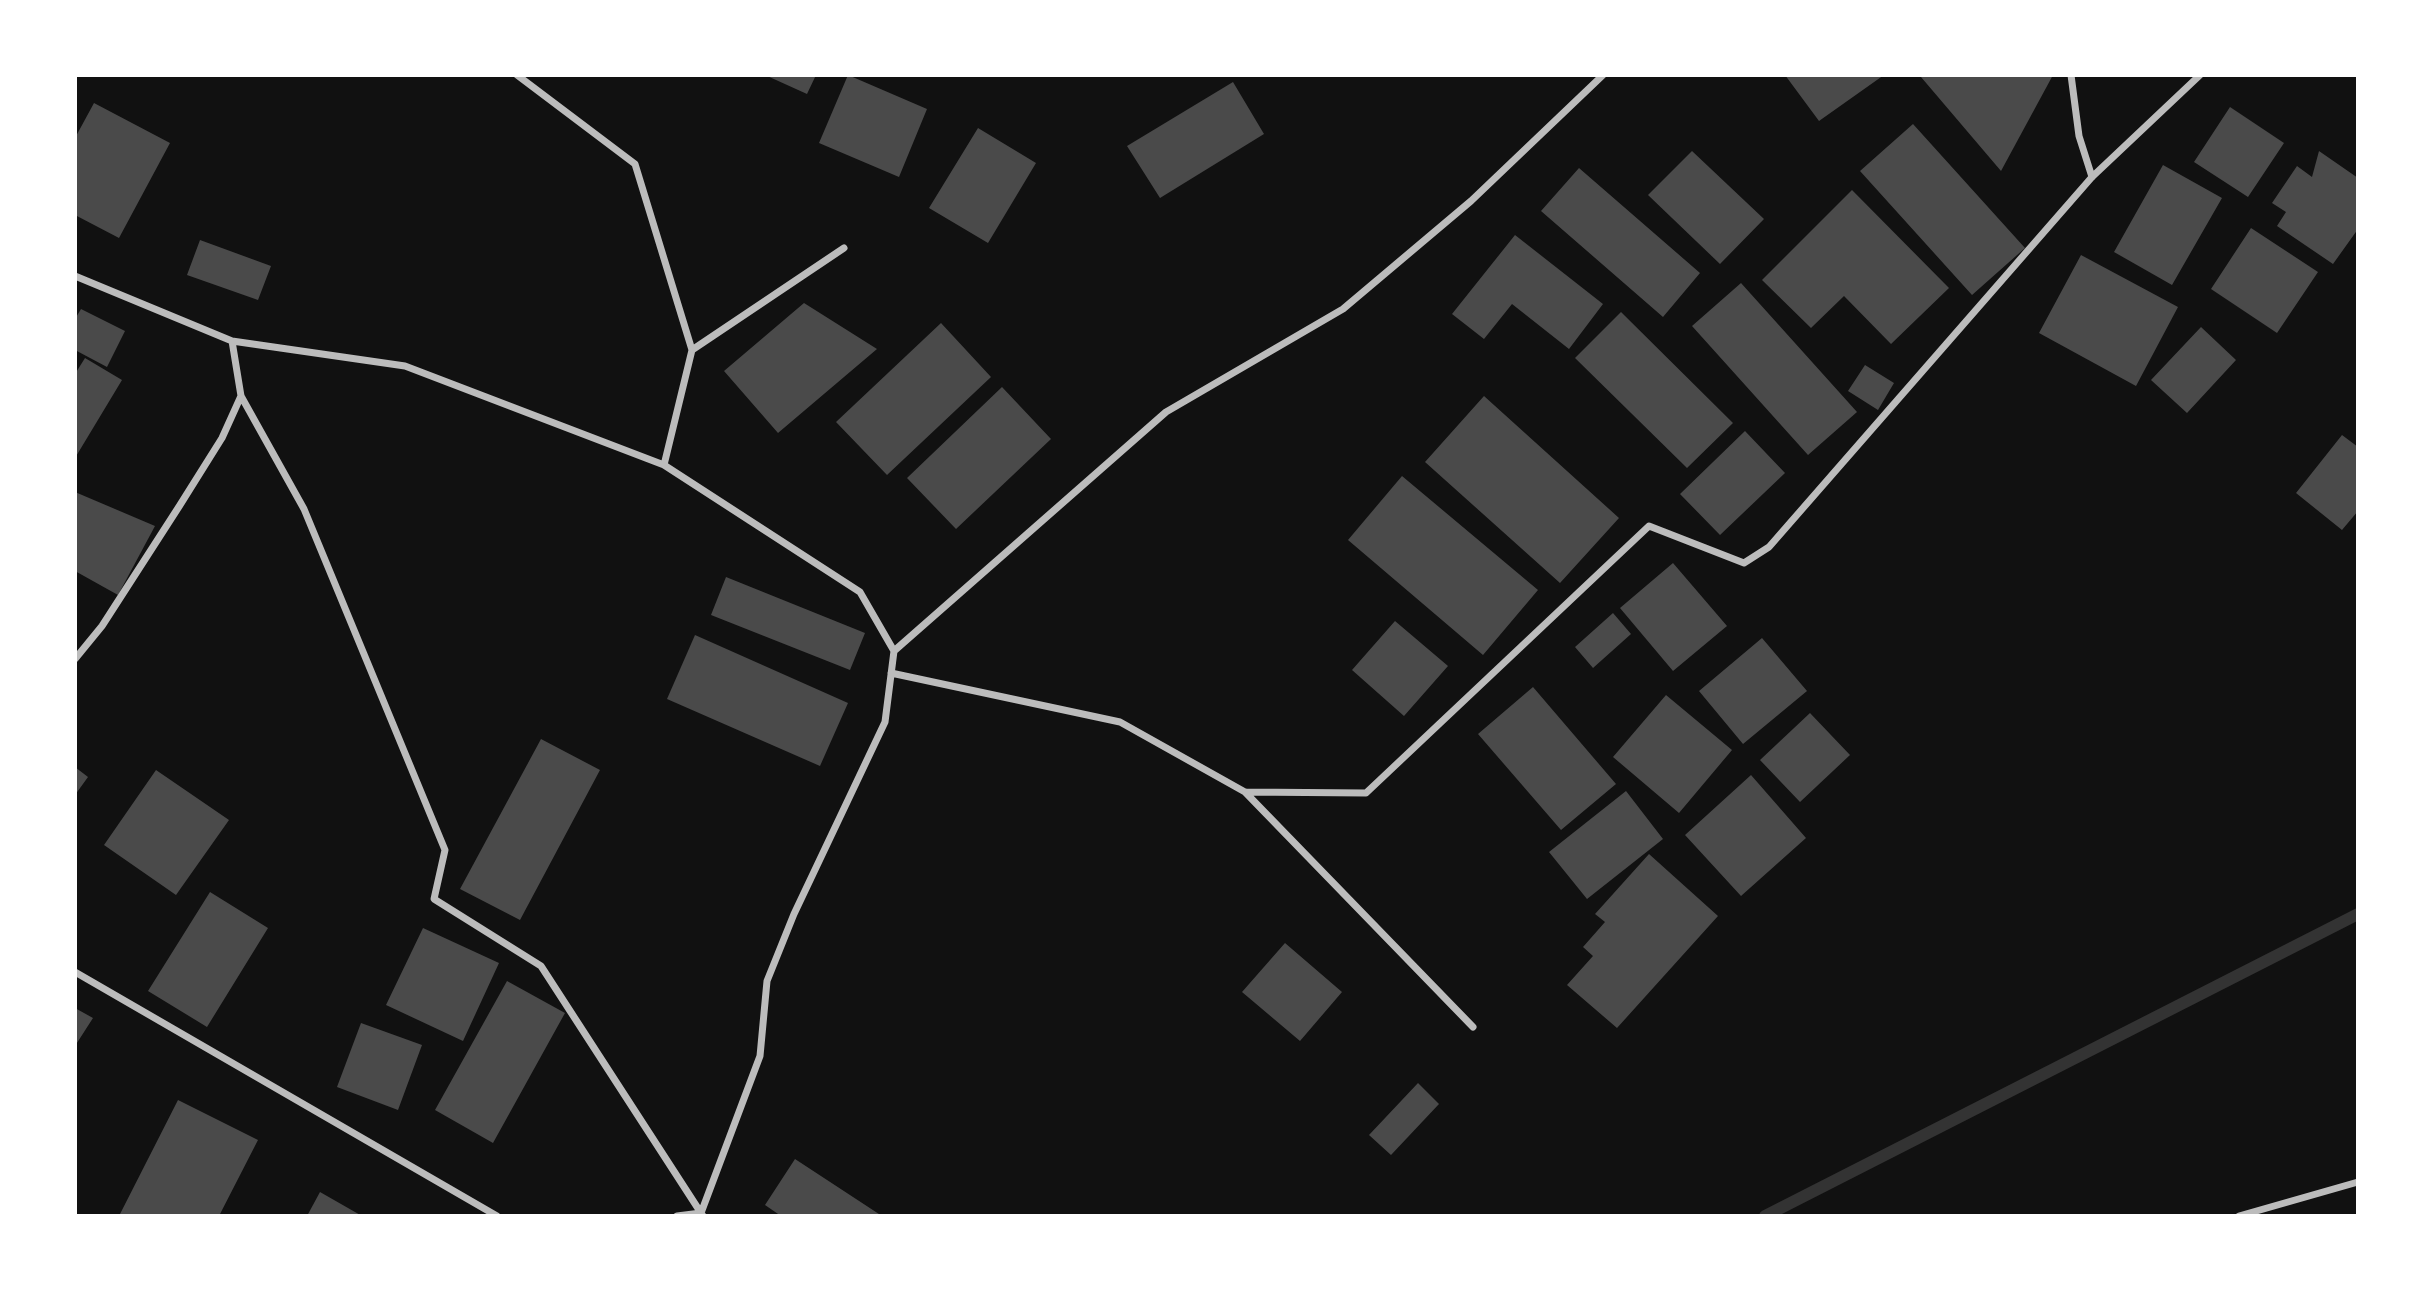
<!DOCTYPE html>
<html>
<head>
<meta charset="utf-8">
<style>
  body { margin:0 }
  #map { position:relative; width:2433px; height:1291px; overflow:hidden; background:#111; font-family:"Fira Sans Condensed",sans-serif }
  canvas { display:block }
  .frame { position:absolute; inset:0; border:77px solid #fff; pointer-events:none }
</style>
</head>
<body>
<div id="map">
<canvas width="2433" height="1291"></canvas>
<div class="frame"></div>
</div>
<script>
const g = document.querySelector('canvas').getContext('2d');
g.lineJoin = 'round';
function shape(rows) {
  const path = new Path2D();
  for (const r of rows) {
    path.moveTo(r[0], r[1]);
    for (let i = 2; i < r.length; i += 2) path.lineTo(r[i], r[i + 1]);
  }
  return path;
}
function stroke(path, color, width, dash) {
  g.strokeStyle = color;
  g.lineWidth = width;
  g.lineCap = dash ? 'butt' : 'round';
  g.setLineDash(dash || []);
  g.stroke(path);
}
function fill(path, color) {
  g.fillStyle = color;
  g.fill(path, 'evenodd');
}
const stream = shape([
  [1765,1216,2358,914]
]);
const building = shape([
  [765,75,816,75,807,94],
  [848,75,927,109,899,177,819,143],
  [1785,75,1884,75,1819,121],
  [1923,75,2053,75,2001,171,1921,77],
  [1233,82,1264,134,1160,198,1127,146],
  [94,103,170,143,119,238,75,215,75,138],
  [2230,107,2284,143,2248,197,2194,162],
  [1913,124,2025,248,1972,295,1860,171],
  [978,128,1036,163,988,243,929,208],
  [1692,151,1764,219,1720,264,1648,195],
  [2319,151,2358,178,2358,229,2333,264,2277,226,2286,212,2272,203,2297,166,2312,177],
  [2163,165,2222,198,2172,285,2114,252],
  [1579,168,1700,273,1663,317,1541,211],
  [1852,190,1949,288,1891,344,1844,296,1811,328,1762,280],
  [2251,228,2318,272,2277,333,2211,289],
  [1515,235,1603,304,1569,349,1512,304,1484,339,1452,314],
  [200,240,271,266,258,300,187,275],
  [2081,255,2178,307,2136,386,2039,333],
  [1741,283,1857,412,1808,455,1692,326],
  [804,303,877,349,778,433,724,371],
  [81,309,125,331,107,367,75,350,75,319],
  [1621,312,1733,423,1687,468,1575,358],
  [941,323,991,377,887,475,836,422],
  [2201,327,2236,360,2187,413,2151,380],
  [85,358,122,380,75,458,75,374],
  [1865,365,1894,383,1878,410,1848,391],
  [1002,387,1051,439,956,529,907,478],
  [1484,396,1619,518,1560,583,1425,462],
  [1745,431,1785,473,1720,535,1680,494],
  [2342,435,2358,447,2358,511,2342,530,2296,493],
  [1402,476,1538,590,1483,655,1348,540],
  [75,492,155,526,118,595,75,571],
  [1673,563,1727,626,1673,671,1620,608],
  [726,577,865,633,850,670,711,615],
  [1613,613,1631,634,1593,668,1575,647],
  [1395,621,1448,666,1404,716,1352,670],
  [695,635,848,703,820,766,667,699],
  [1762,638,1807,691,1743,744,1699,691],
  [1533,687,1616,784,1561,830,1478,734],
  [1666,695,1732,750,1679,813,1613,757],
  [1810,713,1850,755,1800,802,1760,760],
  [541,739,600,770,520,920,460,889],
  [75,767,88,777,75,795],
  [156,770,229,820,176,895,104,845],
  [1751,775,1806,838,1741,896,1685,835],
  [1626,791,1663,839,1587,899,1549,852],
  [1649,854,1718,916,1617,1028,1567,985,1593,956,1583,947,1605,922,1595,914],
  [210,892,268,928,207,1027,148,991],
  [423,928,499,963,463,1041,386,1005],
  [1285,943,1342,992,1300,1041,1242,992],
  [507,981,565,1013,493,1143,435,1110],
  [75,1008,93,1018,75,1046],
  [361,1023,422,1045,398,1110,337,1087],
  [1418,1083,1439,1104,1391,1155,1369,1135],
  [178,1100,258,1140,219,1216,119,1216],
  [795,1159,882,1216,781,1216,765,1205],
  [320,1192,362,1216,307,1216]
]);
const minor = shape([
  [517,75,635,164,692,350],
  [2071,75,2079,136,2092,177],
  [75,276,232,341,405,366,664,465,860,592,894,651,885,722,794,914,767,981,760,1056,701,1213,703,1216],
  [232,341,241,396,304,509,445,850,434,899,541,966,701,1213,677,1216],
  [664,465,692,350,844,248],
  [894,651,1166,412,1343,309,1471,201,1603,75],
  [75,659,102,626,180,505,222,438,241,396],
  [891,673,1120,722,1245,792,1366,793,1649,526,1744,563,1769,547,2092,177,2200,75],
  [1245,792,1473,1027],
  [75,972,497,1216],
  [2239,1216,2358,1182]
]);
stroke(stream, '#333', 12);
fill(building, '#4a4a4a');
stroke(minor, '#bcbcbc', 7);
</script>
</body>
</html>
